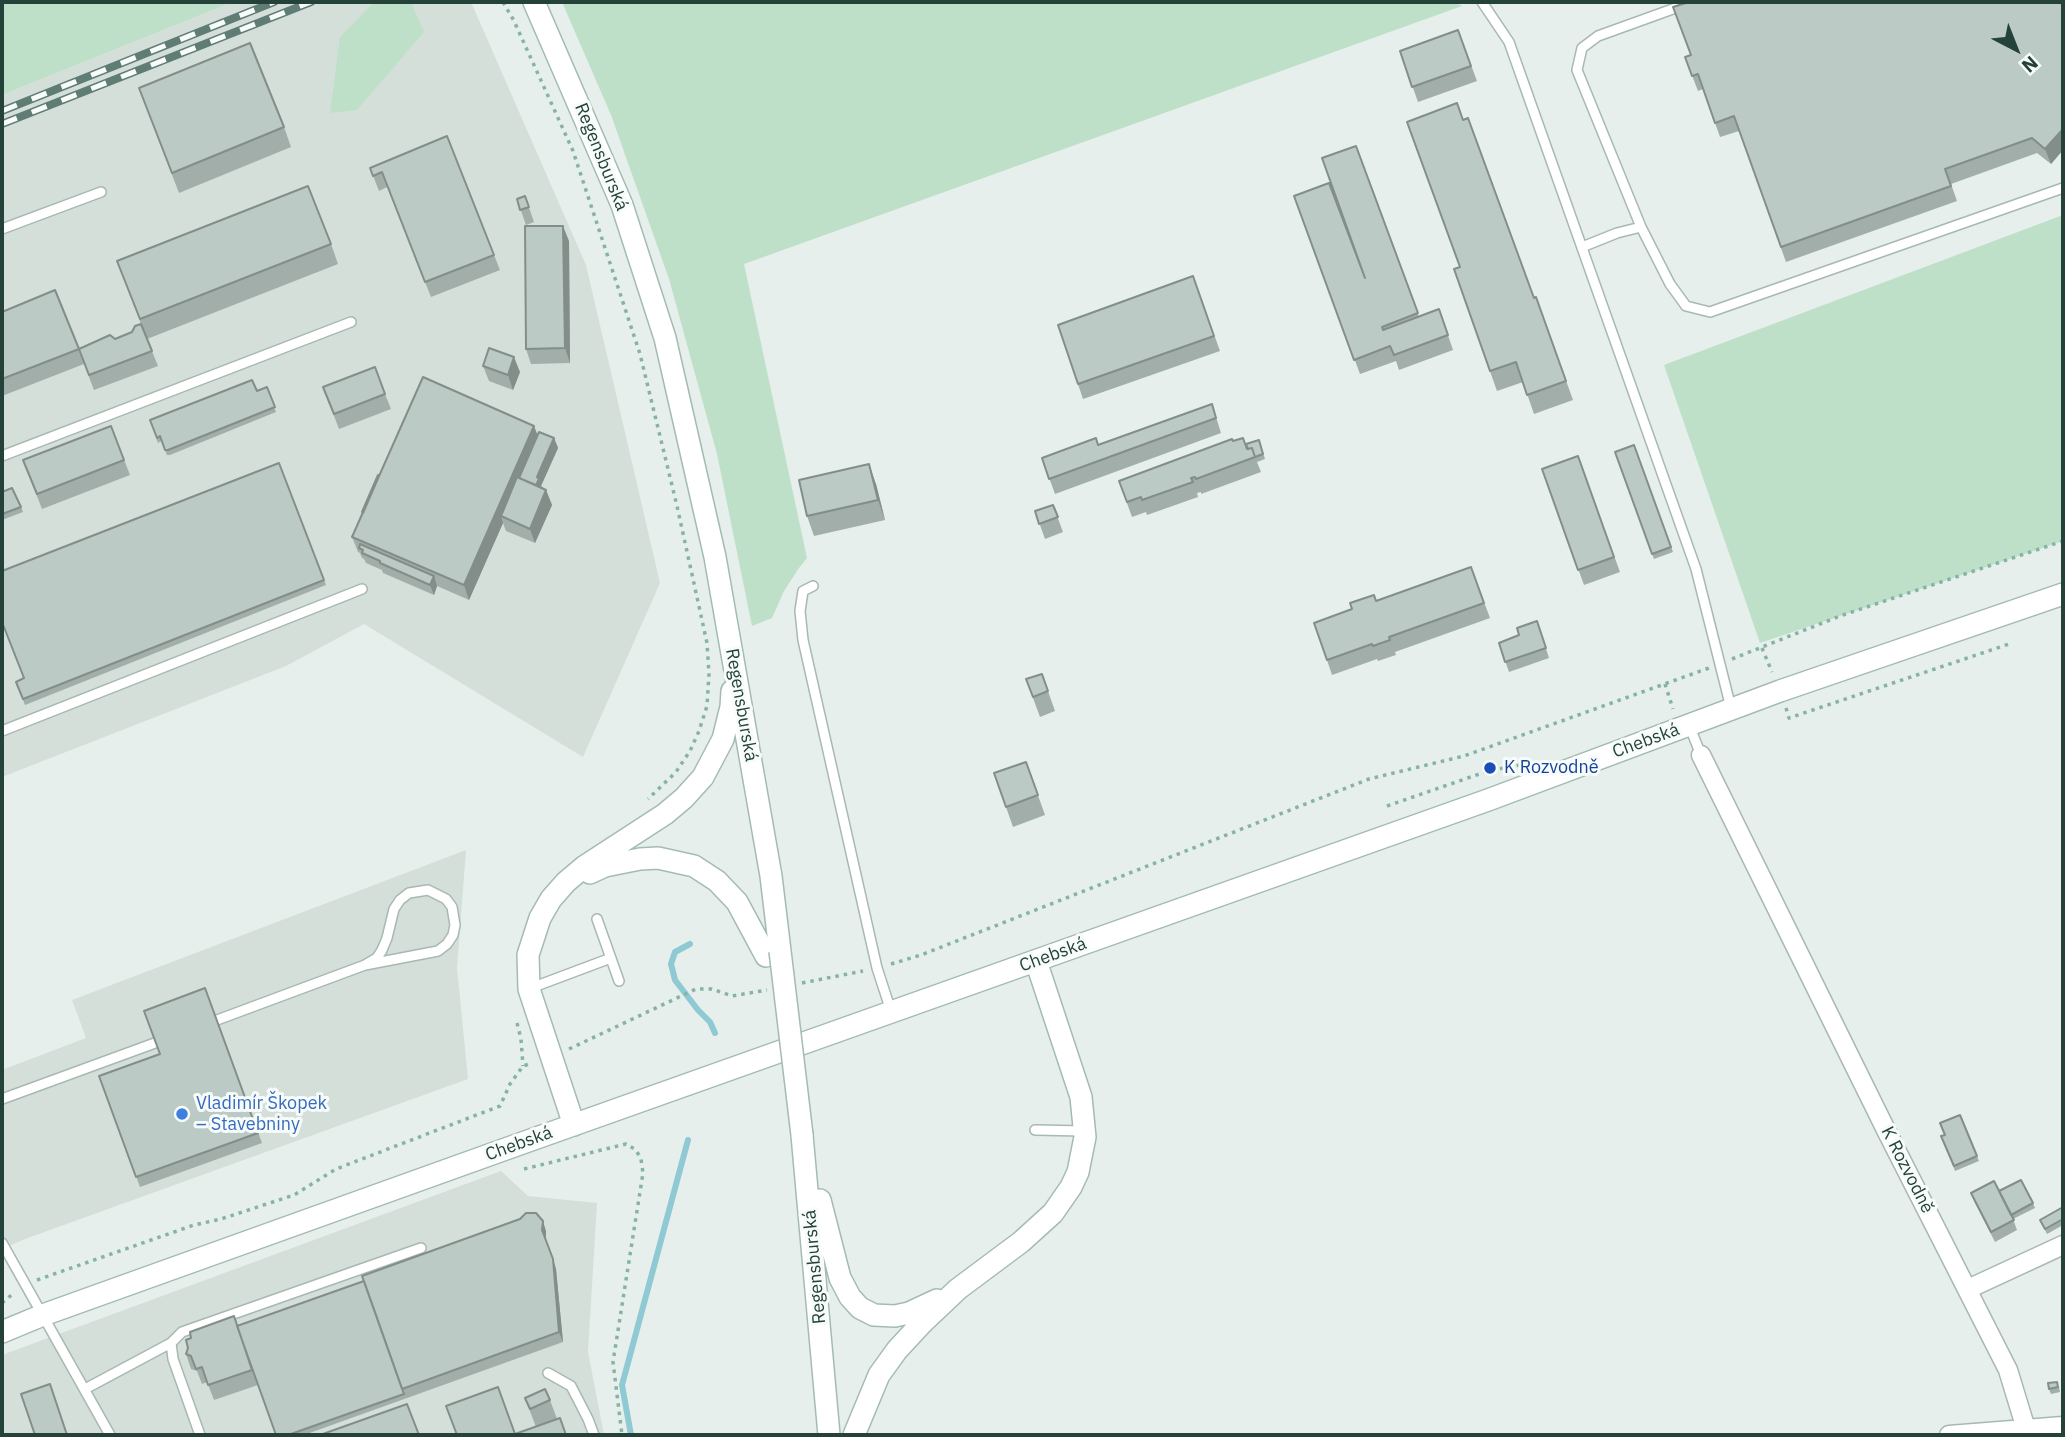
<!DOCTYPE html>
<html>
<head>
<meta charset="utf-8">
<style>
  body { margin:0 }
  #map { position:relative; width:2065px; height:1437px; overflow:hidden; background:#e6efeb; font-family:"IBM Plex Sans",sans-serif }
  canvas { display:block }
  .frame { position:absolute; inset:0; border:4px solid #24423a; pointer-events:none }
  .north { position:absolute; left:1981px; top:14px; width:70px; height:70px; -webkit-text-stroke:5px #f7fbf9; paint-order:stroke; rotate:138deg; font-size:19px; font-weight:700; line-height:28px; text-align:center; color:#24423a }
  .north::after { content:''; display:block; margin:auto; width:24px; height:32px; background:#24423a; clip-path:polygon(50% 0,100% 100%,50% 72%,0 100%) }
</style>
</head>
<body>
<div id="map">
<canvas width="2065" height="1437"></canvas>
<div class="frame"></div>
<div class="north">N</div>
</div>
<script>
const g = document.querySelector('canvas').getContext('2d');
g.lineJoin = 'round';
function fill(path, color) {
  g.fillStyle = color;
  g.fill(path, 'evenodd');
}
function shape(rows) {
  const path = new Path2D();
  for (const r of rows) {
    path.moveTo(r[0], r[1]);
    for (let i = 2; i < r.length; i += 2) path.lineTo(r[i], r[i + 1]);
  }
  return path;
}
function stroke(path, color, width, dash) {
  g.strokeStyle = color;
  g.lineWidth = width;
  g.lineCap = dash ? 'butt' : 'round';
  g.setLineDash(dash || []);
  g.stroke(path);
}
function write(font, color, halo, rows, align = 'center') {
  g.font = font + ' "IBM Plex Sans",sans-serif';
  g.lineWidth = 6;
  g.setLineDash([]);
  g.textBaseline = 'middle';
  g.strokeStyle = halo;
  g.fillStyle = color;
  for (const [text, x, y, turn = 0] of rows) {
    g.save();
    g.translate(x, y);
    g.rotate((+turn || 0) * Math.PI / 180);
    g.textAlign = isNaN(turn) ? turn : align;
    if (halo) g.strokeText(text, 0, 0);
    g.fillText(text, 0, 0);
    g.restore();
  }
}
const built = shape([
  [233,2,471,2,586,265,660,583,583,757,364,624,286,666,2,777,2,95],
  [466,850,457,968,468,1079,25,1239,2,1249,2,1070,86,1038,72,1000],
  [501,1171,528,1196,597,1203,588,1352,604,1435,2,1435,2,1355]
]);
const green = shape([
  [2,2,233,2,2,95],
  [374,2,411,2,424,32,357,110,330,113,340,37],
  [562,2,1455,2,1462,6,744,264,807,558,799,568,784,591,772,618,752,626,717,454,669,279,611,115],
  [2063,215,2063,541,1760,643,1664,365]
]);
const stream = shape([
  [690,944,675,952,671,964,675,980,698,1010,710,1022,715,1033],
  [631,1435,622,1385,688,1140]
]);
const path = shape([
  [503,2,514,21,573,151,640,354,677,506,707,643,709,674,707,706,699,731,690,751,676,772,648,799],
  [1762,648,1772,672],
  [1732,659,1840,616,2063,541],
  [1665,684,1673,709],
  [1786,708,1789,718,2012,643],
  [1387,806,1488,771,1520,765],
  [891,964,921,955,1369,779,1464,756,1709,668],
  [802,983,863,971],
  [517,1023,521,1039,523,1066],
  [569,1049,696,989,712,989,732,996,767,990],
  [524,1169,626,1144,636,1150,641,1159,643,1173,613,1362,622,1435],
  [37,1280,194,1225,221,1219,294,1195,336,1169,500,1106,510,1084,523,1066,532,1063],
  [2,1303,15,1292]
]);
const lane = shape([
  [1482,2,1509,42,1696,569,1731,708],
  [1692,2,1598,36,1582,48,1577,70,1641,227,1670,284,1686,306,1710,312,2063,188],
  [2,229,101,192],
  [1582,247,1617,233,1641,227],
  [2,456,351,322],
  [813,586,803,591,800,611,803,640,877,968,891,1011],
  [1689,725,1701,755],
  [2,731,362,589],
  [597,919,619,981],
  [531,988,611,958],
  [217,1020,365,965,438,951,447,944,453,935,455,925,452,907,446,899,428,890,409,893,400,900,394,909,387,938,382,950,377,958,365,965],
  [2,1099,155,1043],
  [1035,1130,1083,1131],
  [2,1243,110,1435],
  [548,1373,571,1386,588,1419,594,1435],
  [85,1389,171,1343],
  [200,1435,173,1359,171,1343,182,1332,421,1248]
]);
const street = shape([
  [1701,755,1886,1130,2008,1370,2026,1429],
  [1968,1289,2063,1245],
  [1949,1435,2063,1426]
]);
const secondary = shape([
  [534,2,622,205,665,338,715,557,771,876,780,951],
  [590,873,605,866,640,859,658,858,694,866,717,881,737,902,766,956],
  [574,1125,529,989,528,955,540,918,551,899,566,882,585,866,665,814,684,798,703,777,723,739,731,707,732,691],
  [802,1135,829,1435],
  [820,1200,840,1278,850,1297,860,1308,874,1315,895,1316,909,1313,937,1300],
  [2,1332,43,1315,514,1146,1488,800,1780,691,2063,594],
  [854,1435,879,1375,897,1350,922,1323,958,1289,1021,1242,1053,1213,1071,1187,1078,1172,1085,1137,1081,1097,1036,961]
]);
const rail = shape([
  [2,111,274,2],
  [2,124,311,2]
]);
const secondaryBridge = shape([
  [780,951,802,1135]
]);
const wall = shape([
  [2063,9,2063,150,2051,164,2037,153,1951,184,1957,201,1786,262,1739,131,1720,137,1703,89,1698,91,1685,57],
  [1458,30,1477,81,1418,102,1400,51],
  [139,88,284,127,291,147,179,193],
  [447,136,500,270,431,297,387,187,379,191,370,168],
  [1356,146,1419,317,1439,309,1453,350,1399,370,1396,361,1360,374,1294,196,1365,278],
  [525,196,534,222,526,225,517,199],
  [569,241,570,363,531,364,526,349],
  [331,244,338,264,147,339,158,366,94,390,84,364,2,396,2,312,79,349,115,339,132,332,141,324,117,261],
  [1454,269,1534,298,1536,297,1573,400,1534,414,1523,382,1497,391],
  [1193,276,1220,351,1083,399,1058,325],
  [483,366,520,372,513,390,489,381],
  [267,387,276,412,170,455,167,455,161,441,158,443,150,420],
  [323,387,385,394,391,409,339,429],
  [1212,404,1221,433,1055,494,1042,458,1098,445],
  [111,426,130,475,42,509,23,460],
  [538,436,554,438,558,448,541,486,546,490,552,505,535,543,506,531,503,523,469,600,437,586,434,595,383,573,382,570,366,563,364,559,362,558,360,553,358,552,352,537,362,514,362,512,379,476],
  [1259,440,1265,459,1257,462,1261,472,1201,494,1201,492,1197,493,1198,497,1147,515,1146,512,1132,517,1119,481,1233,441,1247,449],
  [1634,445,1673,552,1654,559,1615,452],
  [1578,456,1620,572,1584,585,1542,469],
  [279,463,326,585,25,705,16,682,24,678],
  [876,484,885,520,814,536,807,516],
  [2,492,21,507,23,512,2,520],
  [1053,505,1063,532,1045,539,1035,511],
  [1471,567,1490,618,1395,652,1396,655,1378,661,1377,659,1332,675,1327,660,1376,601],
  [1537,621,1549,658,1509,672,1499,643,1519,635],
  [1042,674,1055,711,1040,717,1026,679],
  [1026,762,1045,815,1013,827,994,773],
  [205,988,262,1143,140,1187,99,1076,159,1054],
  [1960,1115,1979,1161,1955,1171,1941,1136,1944,1135],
  [1999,1191,2033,1203,2035,1208,2013,1219,2017,1230,1995,1242,1975,1203,1971,1193],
  [2063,1207,2063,1225,2047,1234,2040,1220],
  [546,1231,546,1240,556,1269,563,1342,304,1435,276,1435,258,1385,214,1400,207,1382,202,1384,197,1371,191,1369,186,1354,188,1348,237,1326],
  [2059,1387,2060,1392,2051,1394,2049,1389],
  [525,1398,550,1400,557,1419,515,1434,536,1427]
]);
const shadedWall = shape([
  [2063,129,2063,150,2051,164,2045,149],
  [563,226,569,241,570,363,565,348],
  [514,357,520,372,513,390,508,375],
  [534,426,540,441,501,516,503,523,469,600,464,585],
  [554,438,558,448,541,486,542,489,535,489,537,477],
  [869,464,876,484,885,520,878,500],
  [546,490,552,505,535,543,530,529],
  [434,576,437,586,434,595,430,585],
  [543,1221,546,1231,546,1240,542,1230],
  [553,1259,556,1269,563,1342,559,1332]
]);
const building = shape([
  [1689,2,2061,2,2063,9,2063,129,2045,149,2032,138,1945,169,1951,186,1781,247,1734,116,1715,123,1698,74,1692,76,1685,57,1691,55,1673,7,1689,2],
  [1458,30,1471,66,1412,87,1400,51,1458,30],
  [250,43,284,127,172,173,139,88,250,43],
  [1457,103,1463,120,1468,118,1534,298,1536,297,1566,381,1527,395,1516,362,1490,371,1454,269,1460,267,1407,122,1457,103],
  [447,136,494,255,425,282,382,172,373,176,370,168,447,136],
  [1356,146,1418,313,1382,327,1383,330,1439,309,1448,335,1394,355,1390,346,1354,360,1294,196,1329,183,1365,278,1322,158,1356,146],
  [308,186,331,244,140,319,117,261,308,186],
  [525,196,529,207,520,210,517,199,525,196],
  [525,226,563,226,565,348,526,349,525,226],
  [1193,276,1214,336,1078,384,1058,325,1193,276],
  [55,290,79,349,110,335,115,339,132,332,135,326,141,324,152,351,89,375,79,349,2,379,2,312,55,290],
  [489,348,514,357,508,375,483,366,489,348],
  [375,367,385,394,334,414,323,387,375,367],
  [423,377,534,426,464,585,352,537,423,377],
  [252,380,257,391,267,387,275,407,168,450,165,450,160,436,157,438,150,420,252,380],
  [1212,404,1216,418,1049,479,1042,458,1096,438,1098,445,1212,404],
  [111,426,124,460,37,494,23,460,111,426],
  [539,432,554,438,537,477,539,479,536,485,519,478,539,432],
  [1243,438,1247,449,1252,448,1255,457,1196,479,1195,477,1191,478,1193,482,1142,500,1141,497,1127,502,1119,481,1232,439,1233,441,1243,438],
  [1259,440,1263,454,1255,457,1252,448,1248,449,1246,444,1259,440],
  [1634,445,1671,547,1652,554,1615,452,1634,445],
  [1578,456,1614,557,1578,570,1542,469,1578,456],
  [279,463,324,580,23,699,16,682,24,678,2,622,2,571,279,463],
  [869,464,878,500,807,516,799,480,869,464],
  [378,475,379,476,363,513,362,512,378,475],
  [517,477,546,490,530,529,501,516,517,477],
  [12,488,21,507,2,514,2,492,12,488],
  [1053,505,1058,517,1039,524,1035,511,1053,505],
  [360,544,434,576,430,585,380,563,380,561,362,553,363,550,359,548,360,544],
  [1471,567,1484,603,1389,637,1390,640,1373,646,1372,644,1327,660,1314,623,1352,609,1350,603,1374,595,1376,601,1471,567],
  [1537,621,1546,648,1505,662,1499,643,1519,635,1517,628,1537,621],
  [1042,674,1048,691,1033,697,1026,679,1042,674],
  [1026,762,1038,795,1006,807,994,773,1026,762],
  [205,988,258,1133,136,1177,99,1076,160,1054,144,1011,205,988],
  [1960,1115,1977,1156,1954,1166,1941,1136,1945,1135,1940,1123,1960,1115],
  [2021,1180,2033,1203,2011,1215,1999,1191,2021,1180],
  [1994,1181,2014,1220,1991,1232,1971,1193,1994,1181],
  [2063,1207,2063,1219,2045,1229,2040,1220,2063,1207],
  [526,1213,536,1213,543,1221,542,1230,553,1259,559,1332,402,1389,362,1276,520,1219,526,1213],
  [364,1281,404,1394,288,1435,276,1435,237,1326,364,1281],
  [234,1316,252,1370,208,1385,202,1367,196,1369,191,1356,186,1354,188,1348,186,1340,191,1338,190,1332,234,1316],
  [2057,1382,2058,1387,2049,1389,2048,1383,2057,1382],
  [50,1384,67,1435,35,1435,21,1394,50,1384],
  [498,1387,515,1434,560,1418,566,1435,457,1435,446,1406,498,1387],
  [545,1389,550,1400,530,1409,525,1398,545,1389],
  [407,1404,419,1435,320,1435,407,1404]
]);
const markers = [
  [1490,768,7,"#1a4fb4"],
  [182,1114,7,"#3f7fe0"]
];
const streetNames = [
  ["Regensburská",601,157,68],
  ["Regensburská",741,705,80],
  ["Chebská",1646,741,-20],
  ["Chebská",1053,955,-20],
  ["Chebská",519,1144,-20],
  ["K Rozvodně",1907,1170,63],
  ["Regensburská",815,1267,-95]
];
const transitNames = [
  ["K Rozvodně",1504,768]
];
const shopNames = [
  ["Vladimír Škopek",196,1104],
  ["– Stavebniny",196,1125]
];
fill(built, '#d4dfda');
fill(green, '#bfe0c8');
stroke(stream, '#8ec9d4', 6);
stroke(lane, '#a8b8b2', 12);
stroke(street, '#a8b8b2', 21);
stroke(secondary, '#a4bbb3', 24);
stroke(path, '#86b3a5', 3.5, [3.5, 5]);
stroke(lane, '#fff', 9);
stroke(street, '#fff', 18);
stroke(secondary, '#fff', 21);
stroke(rail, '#5f7d75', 8);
stroke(rail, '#f7fbf9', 5, [16]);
stroke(secondaryBridge, '#a4bbb3', 24, []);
stroke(secondaryBridge, '#fff', 21);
fill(wall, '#a1aea9');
fill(shadedWall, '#838d89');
fill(building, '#bbcac4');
stroke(building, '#838d89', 2);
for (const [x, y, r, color] of markers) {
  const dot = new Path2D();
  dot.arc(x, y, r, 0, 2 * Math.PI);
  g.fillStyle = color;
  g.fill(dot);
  stroke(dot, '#f7fbf9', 2.5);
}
write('18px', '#24423a', '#f7fbf9', streetNames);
write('18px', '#164399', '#f7fbf9', transitNames, 'left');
write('18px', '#366cbe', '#f7fbf9', shopNames, 'left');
</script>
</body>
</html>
